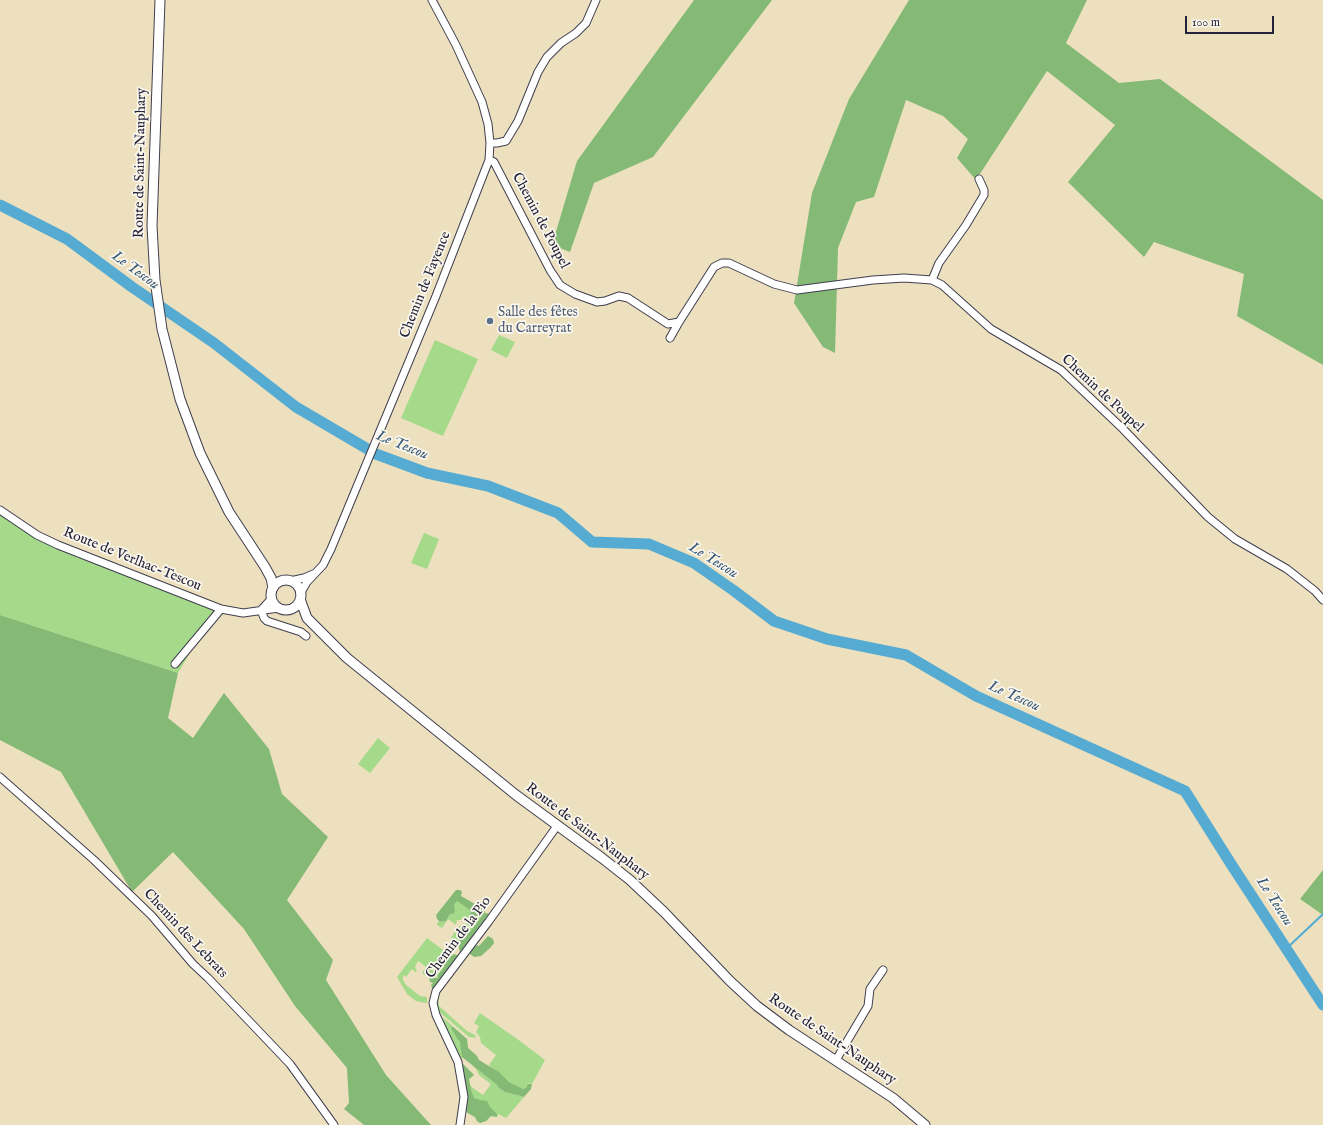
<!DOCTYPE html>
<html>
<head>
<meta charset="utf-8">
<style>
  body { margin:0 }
  #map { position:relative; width:1323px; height:1125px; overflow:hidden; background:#ece0be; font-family:"IM FELL English",serif }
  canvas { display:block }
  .scale { position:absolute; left:1185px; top:16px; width:89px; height:18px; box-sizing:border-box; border:2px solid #22223b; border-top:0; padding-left:5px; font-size:12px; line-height:14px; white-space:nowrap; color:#22223b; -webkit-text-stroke:3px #fbf7ec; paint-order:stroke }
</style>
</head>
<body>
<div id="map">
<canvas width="1323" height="1125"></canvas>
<div class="scale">100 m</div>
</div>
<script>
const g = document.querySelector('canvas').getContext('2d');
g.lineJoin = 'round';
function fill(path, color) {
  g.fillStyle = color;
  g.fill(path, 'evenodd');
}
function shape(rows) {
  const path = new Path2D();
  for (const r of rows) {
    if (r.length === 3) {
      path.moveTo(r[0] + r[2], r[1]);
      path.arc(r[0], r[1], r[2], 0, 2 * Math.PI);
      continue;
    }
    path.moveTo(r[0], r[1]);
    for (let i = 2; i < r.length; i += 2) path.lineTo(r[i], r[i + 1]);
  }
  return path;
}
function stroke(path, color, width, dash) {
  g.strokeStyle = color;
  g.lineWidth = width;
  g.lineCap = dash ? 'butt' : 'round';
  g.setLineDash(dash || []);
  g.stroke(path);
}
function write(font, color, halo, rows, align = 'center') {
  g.font = font + ' "IM FELL English",serif';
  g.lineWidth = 3.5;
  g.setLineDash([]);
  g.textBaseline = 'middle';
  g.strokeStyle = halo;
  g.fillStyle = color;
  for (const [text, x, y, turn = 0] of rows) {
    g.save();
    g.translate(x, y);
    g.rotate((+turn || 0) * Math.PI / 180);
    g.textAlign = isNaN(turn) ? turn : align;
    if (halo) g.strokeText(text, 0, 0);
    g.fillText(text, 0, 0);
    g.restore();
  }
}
const green = shape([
  [499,335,515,342,507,358,491,350],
  [435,340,478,359,443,436,401,418],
  [0,515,38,539,215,611,178,673,0,615],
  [424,533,439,539,427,569,411,563],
  [378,738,390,748,370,773,358,764],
  [457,901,471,911,469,917,481,917,470,933,465,932,462,939,459,941,459,947,456,944,456,940,451,938,458,927,467,923,466,918,463,917,461,920,457,920,456,925,448,919,442,928,437,925,438,922,443,922,448,918,454,905],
  [427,938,451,956,451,957,438,975,439,977,438,978,430,976,429,978,422,973,426,967,418,961,415,967,417,971,415,972,412,969,406,977,404,975,403,976,403,980,406,985,420,996,427,997,427,1003,426,1003,416,1001,407,994,397,977],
  [437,996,438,997,439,1006,467,1031,475,1035,476,1038,469,1037,437,1010,436,1007],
  [480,1013,520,1041,545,1060,532,1084,529,1083,525,1089,523,1089,509,1082,489,1065,496,1055,481,1043,480,1037,476,1032,479,1026,474,1023],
  [441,1017,447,1021,467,1039,468,1048,477,1056,464,1058,459,1057,440,1018],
  [470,1063,496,1084,499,1088,505,1092,524,1097,506,1118,498,1114,497,1117,491,1116,486,1121,480,1123,477,1121,475,1117,466,1112,463,1104,466,1090,463,1064,474,1075,469,1079,470,1085,473,1088,483,1095,491,1084,479,1075,476,1069]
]);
const forest = shape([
  [694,0,772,0,653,157,594,183,570,252,552,245,577,161],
  [909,0,1087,0,1066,43,1119,83,1160,79,1323,200,1323,365,1237,316,1244,274,1154,242,1144,257,1068,182,1115,125,1047,71,976,180,957,158,968,139,943,116,906,100,874,197,856,202,838,248,835,353,823,347,794,303,812,193,849,99],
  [0,615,178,673,168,718,193,738,224,693,269,749,282,794,328,837,287,900,333,960,326,980,386,1075,431,1125,364,1125,344,1109,349,1103,347,1068,295,1006,244,929,173,852,132,892,61,772,0,740],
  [1323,870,1323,915,1300,899],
  [456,890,460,890,462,892,461,896,475,904,484,908,485,913,492,914,473,937,471,937,471,940,477,946,480,945,488,936,493,939,494,943,490,948,481,956,474,957,467,952,460,952,459,949,459,941,462,939,462,933,465,932,470,932,481,917,479,916,471,921,469,917,471,911,457,901,454,905,455,911,453,914,450,914,446,921,440,922,437,919,436,915],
  [454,954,459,956,435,989,432,988,431,985,433,983,430,982,429,978,432,975,436,978,438,978,438,975,444,967,446,962,451,956],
  [453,1027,467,1039,468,1048,477,1056,479,1060,499,1072,509,1082,523,1089,526,1088,528,1084,532,1084,531,1089,524,1097,505,1092,499,1088,496,1084,462,1057,460,1042,457,1038,451,1028],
  [461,1064,463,1064,474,1075,469,1079,471,1090,474,1098,480,1100,487,1101,490,1107,497,1114,497,1117,491,1116,486,1121,480,1123,477,1121,475,1117,466,1112,463,1104,466,1090,465,1081]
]);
const stream = shape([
  [1287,948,1323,914]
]);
const river = shape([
  [0,205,67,239,132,287,214,343,296,407,376,454,427,473,488,486,558,513,592,542,649,544,694,563,733,590,774,621,827,639,906,655,976,696,1185,791,1231,864,1323,1005]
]);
const minor = shape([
  [490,143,497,143,506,141,518,121,538,72,547,57,561,43,576,33,586,23,596,0],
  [489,160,494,162,550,270,560,285,575,294,597,302,605,301,619,296,628,298,668,324,679,322,714,267,722,263,729,263,774,284,797,290,873,280,904,278,932,280,942,285,991,329,1061,370,1123,429,1208,517,1235,539,1287,569,1315,591,1323,600],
  [932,280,939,263,966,225,984,195,984,190,979,179],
  [670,338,679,322],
  [0,510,37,535,58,545,221,609,243,613,279,608],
  [290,581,304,578,313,574],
  [300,594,307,582,323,565,331,549,436,296,489,160,490,143,488,124,482,102,456,45,432,0],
  [261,610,264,618,267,621,301,632,306,636],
  [261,610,272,598],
  [175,664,221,609],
  [0,777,94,860,152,916,193,964,208,978,290,1064,334,1125],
  [836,1060,868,1006,870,989,883,970],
  [460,1125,464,1097,458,1062,436,1015,433,1003,436,991,489,921,557,826]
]);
const major = shape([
  [160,0,152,226,155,280,162,329,180,399,200,453,229,512,265,567,271,578,273,588],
  [286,595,15],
  [300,599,307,618,347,658,516,795,602,858,630,880,664,912,730,981,757,1006,789,1030,893,1098,925,1125]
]);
const markers = [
  [490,321,4,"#5c6f8a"]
];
const streetNames = [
  ["Route de Saint-Nauphary",141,163,-89],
  ["Chemin de Poupel",540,221,62],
  ["Chemin de Fayence",426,285,-68],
  ["Chemin de Poupel",1102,394,43],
  ["Route de Verlhac-Tescou",132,560,22],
  ["Route de Saint-Nauphary",587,832,37],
  ["Chemin des Lebrats",185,934,47],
  ["Chemin de la Pio",459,938,-53],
  ["Route de Saint-Nauphary",832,1040,34]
];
const serviceNames = [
  ["Salle des fêtes",498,313],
  ["du Carreyrat",498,329]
];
const waterNames = [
  ["Le Tescou",135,271,36],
  ["Le Tescou",402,446,22],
  ["Le Tescou",713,561,32],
  ["Le Tescou",1014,697,24],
  ["Le Tescou",1274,902,57]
];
fill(green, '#a5da8a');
fill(forest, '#84ba76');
stroke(stream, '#56abd2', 2);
stroke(river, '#56abd2', 11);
stroke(minor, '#403e4f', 9);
stroke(major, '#403e4f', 11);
stroke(minor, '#fff', 7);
stroke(major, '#fff', 9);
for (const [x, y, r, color] of markers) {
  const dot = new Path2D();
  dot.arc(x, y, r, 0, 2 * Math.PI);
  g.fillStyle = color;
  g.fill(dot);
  stroke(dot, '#fbf7ec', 1.5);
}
write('14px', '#22223b', '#fbf7ec', streetNames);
write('14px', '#4e5e75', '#fbf7ec', serviceNames, 'left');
write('italic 15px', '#375977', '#fbf7ec', waterNames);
</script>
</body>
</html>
